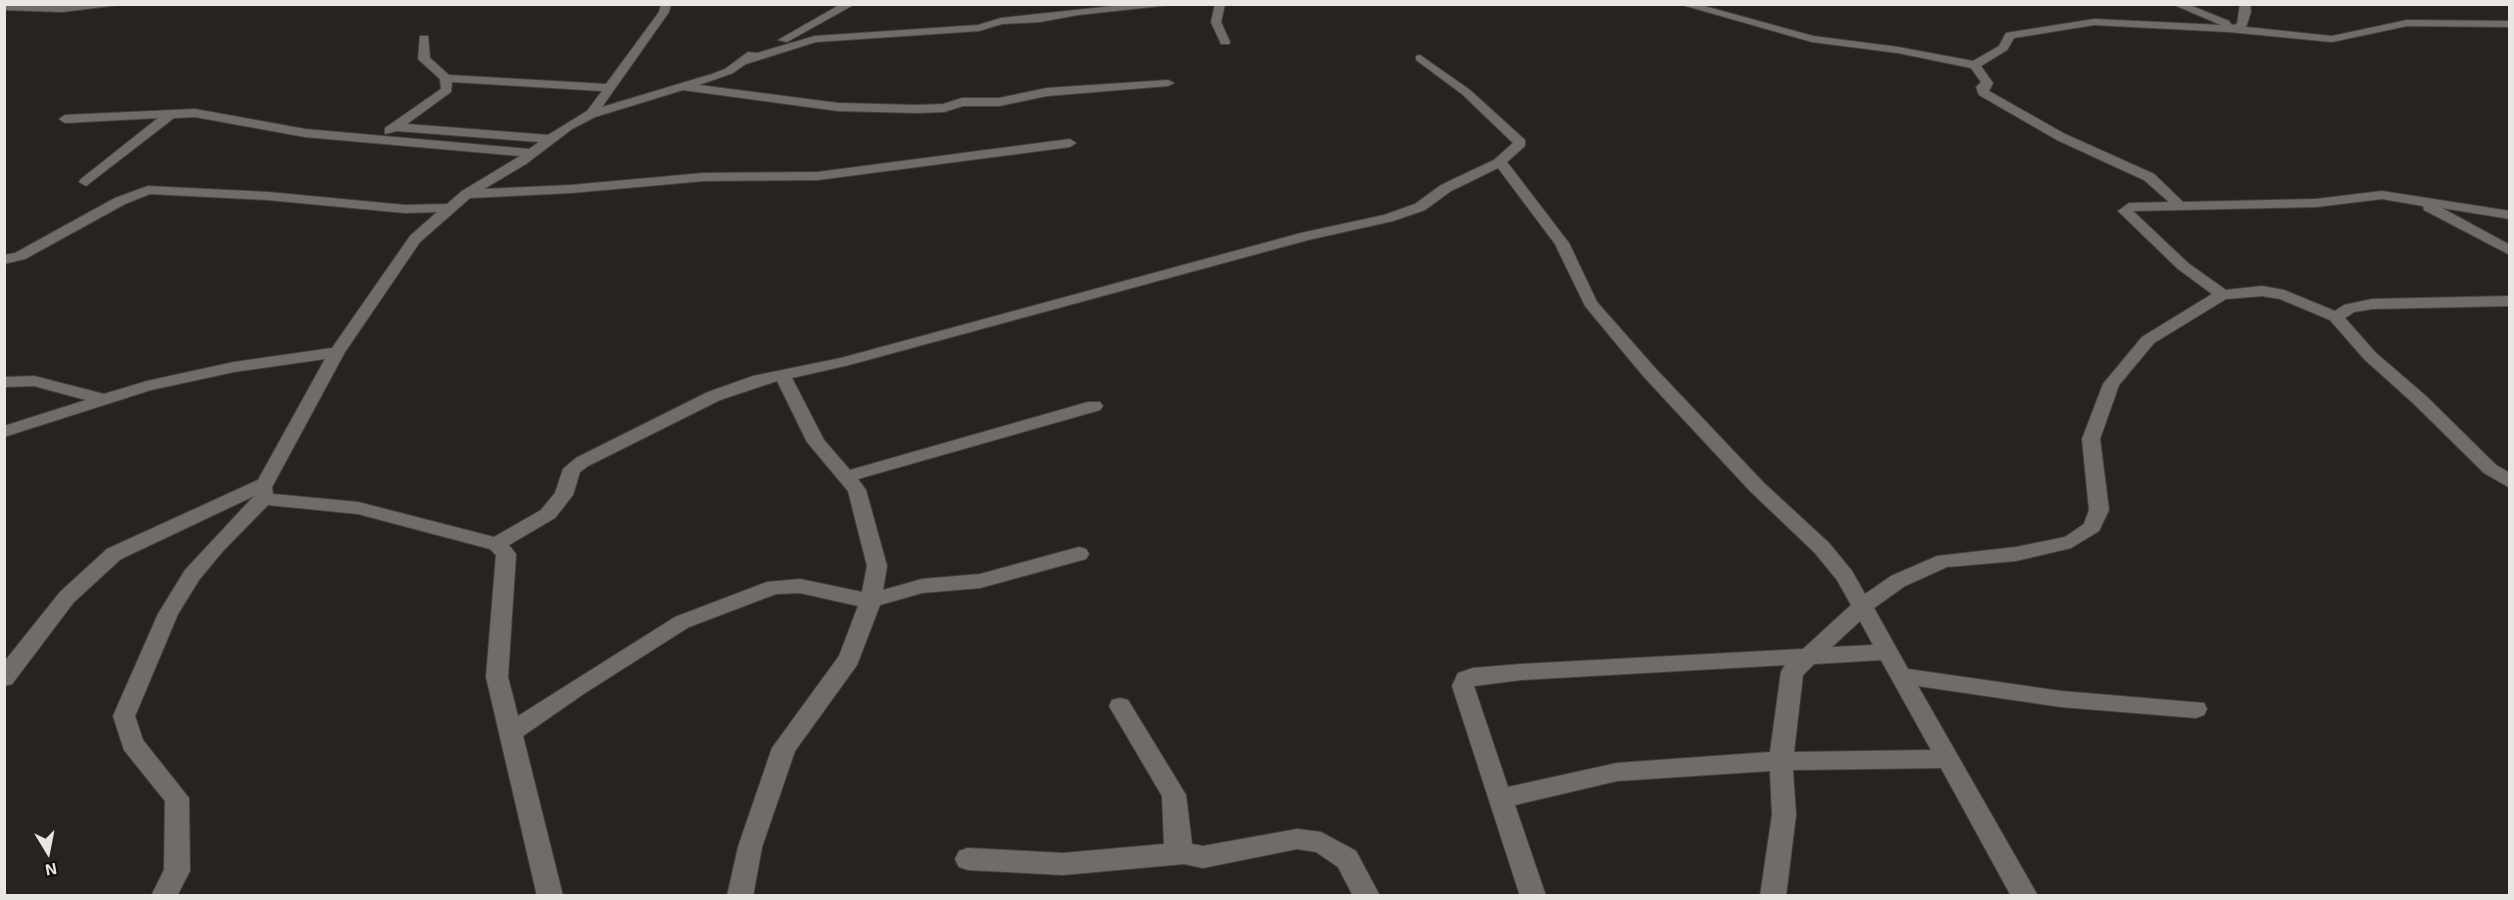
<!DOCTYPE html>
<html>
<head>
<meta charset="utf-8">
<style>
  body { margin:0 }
  #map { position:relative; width:2514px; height:900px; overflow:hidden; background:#272420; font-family:"Exo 2",sans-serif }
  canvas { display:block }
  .frame { position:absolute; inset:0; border:6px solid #e9e7e4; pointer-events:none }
  .north { position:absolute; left:18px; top:822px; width:60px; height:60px; -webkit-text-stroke:4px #0f0e0c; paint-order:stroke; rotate:170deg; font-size:16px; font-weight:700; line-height:24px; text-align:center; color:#e9e7e4 }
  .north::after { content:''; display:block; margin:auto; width:21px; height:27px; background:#e9e7e4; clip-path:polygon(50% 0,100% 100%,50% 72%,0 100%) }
</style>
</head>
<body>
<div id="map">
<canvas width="2514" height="900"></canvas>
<div class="frame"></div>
<div class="north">N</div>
</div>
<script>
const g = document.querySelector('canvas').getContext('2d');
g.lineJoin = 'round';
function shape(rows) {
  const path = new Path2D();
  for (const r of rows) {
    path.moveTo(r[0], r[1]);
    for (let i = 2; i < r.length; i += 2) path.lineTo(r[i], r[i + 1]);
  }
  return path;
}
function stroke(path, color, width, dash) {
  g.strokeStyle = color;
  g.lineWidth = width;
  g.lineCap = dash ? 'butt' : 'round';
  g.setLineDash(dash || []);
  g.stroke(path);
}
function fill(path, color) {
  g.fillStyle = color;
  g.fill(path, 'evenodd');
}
const street = shape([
  [4,4,62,6,127,4,62,12,4,10,4,4],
  [661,4,671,4,669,12,602,107,712,74,725,69,748,52,757,53,815,36,978,25,1001,18,1131,4,1179,4,1078,15,1040,22,1002,24,979,31,816,42,746,64,733,73,699,85,838,103,917,105,943,104,962,98,999,98,1047,88,1168,80,1174,83,1168,86,1047,96,999,106,963,106,944,112,917,113,838,111,683,90,595,117,572,129,526,164,484,189,571,185,704,173,818,172,1070,139,1076,143,1070,147,818,180,704,181,571,193,470,198,420,242,345,352,272,487,273,494,358,502,494,537,541,510,555,493,563,469,576,458,708,392,753,376,841,358,1301,233,1384,215,1415,204,1441,185,1494,160,1513,143,1462,94,1416,60,1416,56,1420,55,1470,90,1525,140,1525,146,1507,162,1569,243,1597,302,1656,369,1764,483,1829,543,1852,571,1865,594,1891,576,1937,556,2016,547,2065,537,2084,524,2089,510,2082,439,2103,384,2142,337,2212,294,2178,269,2118,211,2129,203,2169,202,2144,180,2057,140,1979,95,1976,87,1981,82,1971,68,1898,53,1812,42,1679,4,1697,4,1813,36,1898,47,1973,61,1999,46,2006,33,2094,19,2221,25,2172,4,2187,4,2229,21,2232,25,2237,24,2240,4,2250,4,2251,12,2246,27,2332,36,2407,20,2510,21,2510,27,2407,26,2332,42,2229,32,2094,25,2014,38,2007,50,1981,66,1993,83,1989,91,2065,134,2154,174,2183,202,2316,199,2382,191,2510,211,2510,219,2442,208,2510,245,2510,255,2424,210,2423,206,2382,199,2316,207,2133,211,2188,263,2226,290,2262,286,2284,290,2335,311,2344,305,2372,299,2510,296,2510,306,2372,309,2354,312,2345,318,2376,353,2426,396,2496,465,2510,473,2510,488,2484,473,2414,404,2364,359,2330,320,2280,299,2262,296,2226,299,2154,343,2119,385,2100,439,2109,510,2099,531,2071,548,2016,561,1947,567,1905,586,1874,608,1908,669,2061,691,2204,703,2207,709,2204,715,2196,718,2061,707,1918,686,2038,896,2011,896,1941,768,1793,770,1796,815,1786,896,1760,896,1772,815,1770,771,1617,781,1515,805,1546,896,1520,896,1452,686,1458,673,1473,668,1521,664,1803,649,1851,605,1837,580,1815,553,1750,491,1644,377,1585,306,1555,244,1498,168,1451,191,1425,210,1393,221,1308,240,849,365,792,378,824,440,850,470,1088,402,1100,402,1103,406,1100,410,858,479,866,490,887,566,883,590,922,579,980,574,1079,547,1086,549,1089,554,1086,559,980,588,922,593,880,605,857,665,795,751,762,847,753,896,727,896,738,847,772,748,839,656,858,606,800,593,776,594,689,627,585,693,523,736,563,896,537,896,486,677,496,555,490,549,358,514,268,505,223,551,199,580,178,614,135,716,143,740,189,798,190,871,177,896,151,896,164,870,165,801,124,750,113,716,158,614,185,570,254,496,121,559,74,602,12,684,4,686,4,662,60,592,107,549,258,480,325,359,234,372,151,390,4,437,4,426,86,400,34,386,4,387,4,377,34,376,104,394,147,381,234,362,332,348,410,236,437,212,405,213,268,200,150,194,125,204,25,259,4,264,4,255,15,253,115,198,148,186,268,192,405,205,447,204,462,191,520,156,305,137,195,117,174,118,86,186,79,182,81,179,158,118,65,123,59,119,65,115,195,109,305,129,529,149,539,142,397,131,385,134,385,128,441,89,440,79,418,59,420,36,428,36,430,58,449,75,606,84,659,12,661,4],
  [452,82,602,91,587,111,548,135,407,124,451,92,452,82],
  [777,381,807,442,848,491,867,566,862,592,800,579,767,582,675,617,518,716,508,677,516,554,509,545,555,518,573,495,580,472,588,466,720,400,777,381],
  [1860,621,1873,645,1832,647,1860,621],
  [1881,660,1931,750,1794,752,1803,675,1814,664,1881,660],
  [1785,665,1781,672,1770,752,1617,763,1508,787,1474,686,1521,680,1785,665],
  [841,4,855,4,787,42,778,40,841,4],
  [1215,4,1225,4,1221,22,1230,42,1229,44,1221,44,1211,22,1215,4],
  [1120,698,1128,700,1186,795,1192,844,1203,846,1297,829,1321,832,1356,851,1380,896,1353,896,1338,867,1316,852,1297,849,1203,868,1184,864,1063,875,968,870,959,867,955,859,959,851,968,848,1063,853,1164,844,1162,796,1109,706,1112,700,1120,698]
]);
stroke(street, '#44413e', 2);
fill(street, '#706c67');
</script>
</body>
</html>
